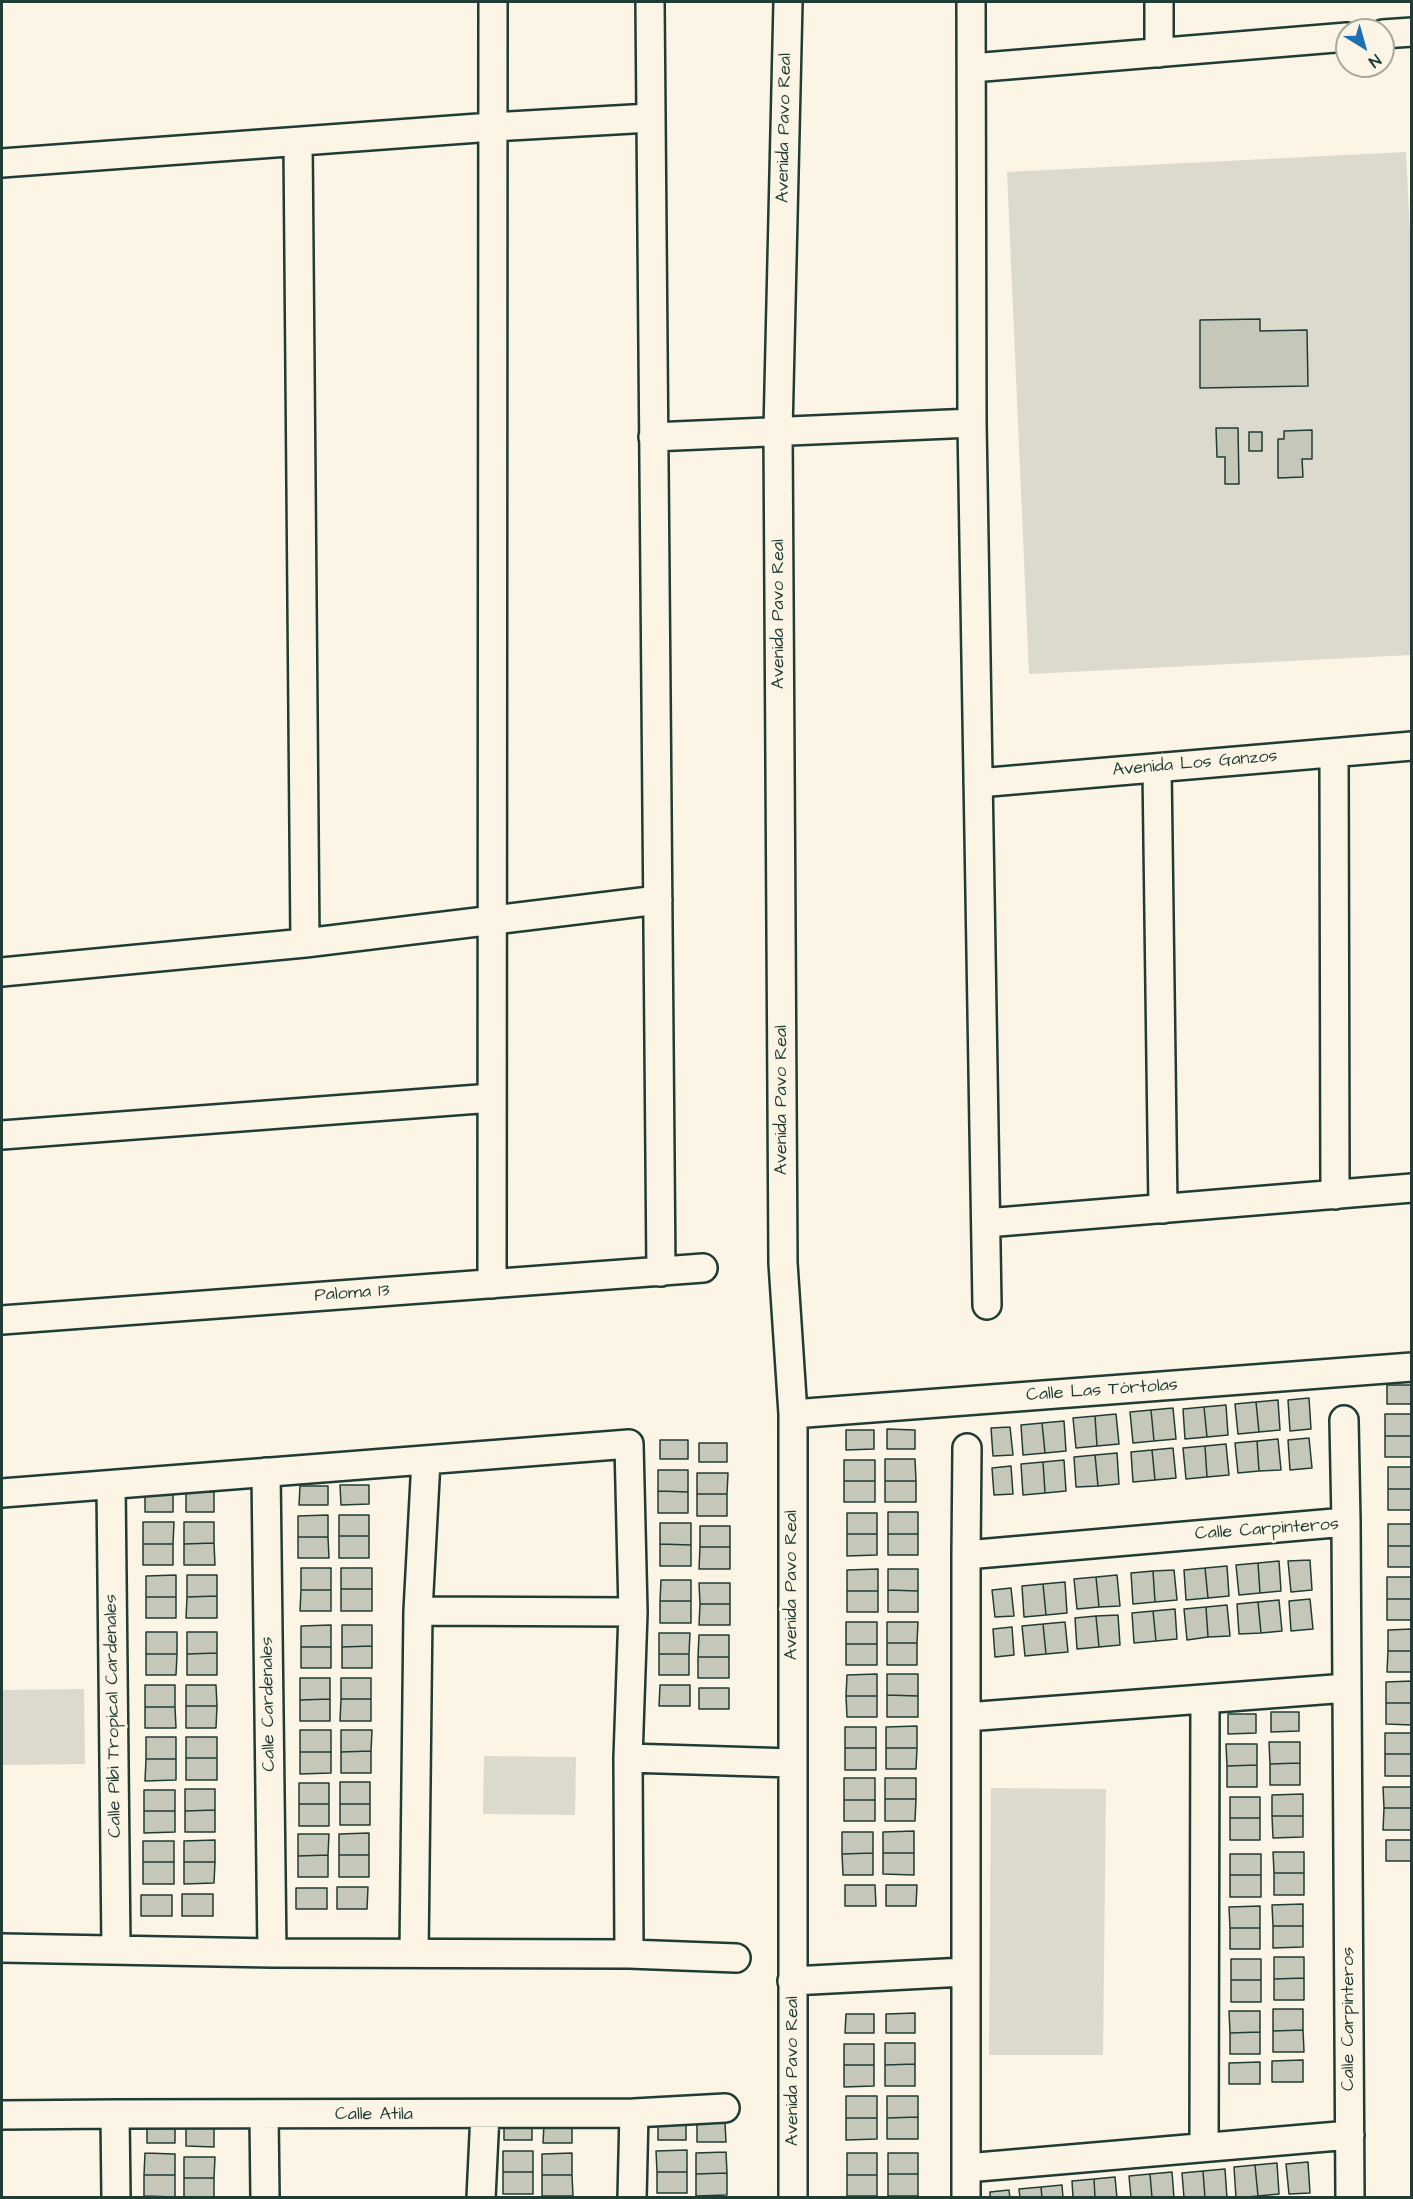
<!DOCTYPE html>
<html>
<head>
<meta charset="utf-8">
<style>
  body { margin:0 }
  #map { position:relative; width:1413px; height:2199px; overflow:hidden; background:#fcf5e5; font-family:"Architects Daughter",sans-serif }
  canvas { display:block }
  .frame { position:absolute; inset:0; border:3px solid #1f3d34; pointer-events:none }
  .north { position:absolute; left:1335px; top:18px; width:60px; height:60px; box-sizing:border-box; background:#fcf5e5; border:2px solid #a4ab9e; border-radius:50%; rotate:143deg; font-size:16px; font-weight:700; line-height:24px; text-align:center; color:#1f3d34 }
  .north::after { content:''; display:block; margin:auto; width:21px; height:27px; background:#1f6fb2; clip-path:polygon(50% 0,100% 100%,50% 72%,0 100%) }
</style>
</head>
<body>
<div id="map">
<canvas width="1413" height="2199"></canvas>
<div class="frame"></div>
<div class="north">N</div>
</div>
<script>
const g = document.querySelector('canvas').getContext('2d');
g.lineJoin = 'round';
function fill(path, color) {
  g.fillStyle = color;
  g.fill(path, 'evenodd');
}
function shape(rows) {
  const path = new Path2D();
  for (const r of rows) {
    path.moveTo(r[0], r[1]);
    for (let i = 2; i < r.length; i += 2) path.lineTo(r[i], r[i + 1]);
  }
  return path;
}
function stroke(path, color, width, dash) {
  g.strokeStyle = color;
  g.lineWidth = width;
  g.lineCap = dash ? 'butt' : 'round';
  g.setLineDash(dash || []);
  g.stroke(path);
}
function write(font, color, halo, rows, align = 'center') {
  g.font = font + ' "Architects Daughter",sans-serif';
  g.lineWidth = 6;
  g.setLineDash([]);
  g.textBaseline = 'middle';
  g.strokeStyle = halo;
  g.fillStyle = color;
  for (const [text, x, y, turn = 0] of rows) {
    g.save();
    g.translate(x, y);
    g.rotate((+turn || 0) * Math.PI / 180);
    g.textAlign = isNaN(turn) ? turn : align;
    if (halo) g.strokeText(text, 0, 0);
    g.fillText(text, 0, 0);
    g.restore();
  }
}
const green = shape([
  [1406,152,1412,275,1411,655,1029,674,1007,172],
  [84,1689,85,1764,2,1765,2,1690],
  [484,1756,576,1757,575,1815,483,1814],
  [991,1788,1106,1789,1103,2055,989,2055]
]);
const building = shape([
  [1260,319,1260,331,1307,330,1308,386,1200,388,1200,320,1260,319],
  [1216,428,1238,428,1239,484,1225,484,1225,457,1217,457,1216,428],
  [1312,430,1312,459,1302,459,1303,477,1278,478,1278,439,1284,439,1284,431,1312,430],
  [1249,432,1262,432,1262,451,1249,451,1249,432],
  [1387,1385,1412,1385,1412,1404,1387,1404,1387,1385],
  [1309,1398,1311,1429,1290,1431,1288,1400,1309,1398],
  [1278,1400,1280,1430,1259,1432,1256,1402,1278,1400],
  [1256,1402,1259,1432,1238,1434,1235,1404,1256,1402],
  [1226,1405,1228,1435,1207,1437,1204,1407,1226,1405],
  [1204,1407,1207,1437,1185,1439,1183,1409,1204,1407],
  [1173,1408,1176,1439,1154,1441,1151,1410,1173,1408],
  [1151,1410,1154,1441,1133,1443,1130,1412,1151,1410],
  [1116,1414,1119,1444,1097,1446,1095,1416,1116,1414],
  [1385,1414,1412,1414,1412,1436,1385,1436,1385,1414],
  [1095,1416,1097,1446,1076,1448,1073,1418,1095,1416],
  [1064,1421,1066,1451,1045,1453,1042,1423,1064,1421],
  [1042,1423,1045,1453,1023,1455,1021,1425,1042,1423],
  [1010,1427,1013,1455,993,1456,991,1428,1010,1427],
  [887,1429,915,1430,915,1449,887,1449,887,1429],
  [846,1430,874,1430,874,1449,846,1450,846,1430],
  [1385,1436,1412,1436,1412,1457,1385,1457,1385,1436],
  [1309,1438,1312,1468,1290,1470,1288,1440,1309,1438],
  [1278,1439,1281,1470,1259,1471,1257,1441,1278,1439],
  [660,1440,688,1440,688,1459,660,1459,660,1440],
  [1257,1441,1259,1471,1238,1473,1235,1443,1257,1441],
  [699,1443,727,1443,727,1462,699,1462,699,1443],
  [1226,1444,1229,1475,1207,1477,1205,1446,1226,1444],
  [1205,1446,1207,1477,1186,1479,1183,1448,1205,1446],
  [1173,1448,1176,1478,1155,1480,1152,1450,1173,1448],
  [1152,1450,1155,1480,1133,1482,1131,1452,1152,1450],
  [1117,1453,1119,1484,1098,1486,1095,1455,1117,1453],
  [1095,1455,1098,1486,1076,1487,1074,1457,1095,1455],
  [885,1459,915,1459,916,1481,885,1481,885,1459],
  [844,1460,875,1460,875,1481,844,1481,844,1460],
  [1064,1460,1066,1491,1045,1493,1043,1462,1064,1460],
  [1043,1462,1045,1493,1023,1495,1021,1464,1043,1462],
  [1011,1466,1013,1494,994,1495,992,1468,1011,1466],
  [1388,1467,1412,1467,1412,1489,1388,1489,1388,1467],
  [658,1470,688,1470,688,1492,658,1491,658,1470],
  [697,1473,728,1473,727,1494,697,1494,697,1473],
  [844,1481,875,1481,875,1502,844,1502,844,1481],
  [885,1481,916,1481,916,1502,885,1502,885,1481],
  [340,1485,369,1485,369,1504,341,1505,340,1485],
  [300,1486,328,1486,328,1505,299,1505,300,1486],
  [1388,1489,1412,1489,1412,1510,1388,1510,1388,1489],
  [658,1491,688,1492,688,1513,658,1513,658,1491],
  [186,1492,214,1492,214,1512,186,1512,186,1492],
  [145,1493,173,1493,173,1512,145,1512,145,1493],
  [697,1494,727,1494,727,1516,697,1516,697,1494],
  [888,1512,918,1512,918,1534,888,1534,888,1512],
  [847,1513,877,1513,877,1534,847,1534,847,1513],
  [328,1515,328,1537,298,1537,298,1516,328,1515],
  [339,1515,369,1515,369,1536,339,1536,339,1515],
  [143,1522,174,1522,173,1544,143,1544,143,1522],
  [184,1522,214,1522,214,1543,184,1544,184,1522],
  [660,1523,691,1523,691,1545,660,1544,660,1523],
  [1388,1524,1412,1524,1412,1546,1388,1546,1388,1524],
  [700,1526,730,1526,730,1547,700,1547,700,1526],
  [847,1534,877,1534,877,1555,847,1556,847,1534],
  [888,1534,918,1534,918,1555,888,1555,888,1534],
  [339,1536,369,1536,369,1558,339,1558,339,1536],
  [298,1537,328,1537,329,1558,298,1558,298,1537],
  [214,1543,215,1565,184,1565,184,1544,214,1543],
  [143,1544,173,1544,173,1565,143,1565,143,1544],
  [660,1544,691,1545,691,1566,660,1566,660,1544],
  [1388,1546,1412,1546,1412,1567,1388,1567,1388,1546],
  [700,1547,730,1547,730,1569,699,1569,700,1547],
  [1310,1560,1312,1590,1291,1592,1288,1561,1310,1560],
  [1279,1561,1281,1591,1260,1593,1258,1563,1279,1561],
  [1258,1563,1260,1593,1239,1595,1236,1565,1258,1563],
  [1227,1566,1229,1596,1208,1598,1205,1568,1227,1566],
  [301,1568,331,1568,331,1590,301,1590,301,1568],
  [341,1568,372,1568,372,1589,341,1589,341,1568],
  [1205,1568,1208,1598,1186,1600,1184,1570,1205,1568],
  [878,1569,878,1591,847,1591,847,1570,878,1569],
  [888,1569,918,1569,918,1591,888,1590,888,1569],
  [1174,1570,1177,1600,1155,1602,1153,1571,1174,1570],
  [1153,1571,1155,1602,1133,1604,1131,1573,1153,1571],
  [176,1575,176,1597,146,1597,146,1576,176,1575],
  [187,1575,217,1575,217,1596,187,1597,187,1575],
  [1117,1575,1120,1606,1099,1607,1096,1577,1117,1575],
  [1096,1577,1099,1607,1077,1609,1074,1579,1096,1577],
  [1387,1577,1412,1577,1412,1599,1387,1599,1387,1577],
  [661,1580,691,1580,691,1601,660,1601,661,1580],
  [1065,1582,1067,1613,1046,1615,1043,1584,1065,1582],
  [699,1583,730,1583,730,1604,700,1604,699,1583],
  [1043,1584,1046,1615,1024,1617,1022,1586,1043,1584],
  [1011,1588,1014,1616,995,1617,992,1590,1011,1588],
  [341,1589,372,1589,372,1611,341,1611,341,1589],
  [301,1590,331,1590,331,1611,300,1611,301,1590],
  [888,1590,918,1591,918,1612,888,1612,888,1590],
  [847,1591,878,1591,878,1612,847,1612,847,1591],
  [217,1596,217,1618,186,1618,187,1597,217,1596],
  [146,1597,176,1597,176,1618,146,1618,146,1597],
  [1310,1599,1313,1629,1291,1631,1289,1601,1310,1599],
  [1387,1599,1412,1599,1412,1620,1387,1620,1387,1599],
  [1279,1600,1282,1631,1261,1633,1258,1602,1279,1600],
  [660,1601,691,1601,691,1623,660,1623,660,1601],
  [1258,1602,1261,1633,1239,1634,1237,1604,1258,1602],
  [700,1604,730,1604,730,1625,699,1625,700,1604],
  [1227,1605,1230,1636,1208,1637,1206,1607,1227,1605],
  [1206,1607,1208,1637,1187,1640,1184,1609,1206,1607],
  [1175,1609,1177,1639,1156,1641,1153,1611,1175,1609],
  [1153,1611,1156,1641,1134,1643,1132,1613,1153,1611],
  [1118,1615,1120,1645,1099,1647,1096,1616,1118,1615],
  [1096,1616,1099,1647,1077,1649,1075,1618,1096,1616],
  [846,1622,877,1622,877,1644,846,1644,846,1622],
  [887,1622,918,1622,917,1643,887,1643,887,1622],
  [1065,1622,1068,1652,1046,1654,1043,1624,1065,1622],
  [1043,1624,1046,1654,1025,1656,1022,1626,1043,1624],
  [331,1625,331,1647,301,1647,301,1626,331,1625],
  [342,1625,372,1625,372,1646,342,1647,342,1625],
  [1012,1627,1014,1655,995,1657,993,1629,1012,1627],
  [1412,1629,1412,1651,1388,1651,1388,1630,1412,1629],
  [146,1632,177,1632,177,1654,146,1654,146,1632],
  [187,1632,217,1632,217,1653,187,1654,187,1632],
  [659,1633,690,1633,689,1654,659,1654,659,1633],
  [699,1635,729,1635,729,1657,698,1657,699,1635],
  [887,1643,917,1643,917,1665,887,1665,887,1643],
  [846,1644,877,1644,877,1665,846,1665,846,1644],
  [372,1646,372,1668,342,1668,342,1647,372,1646],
  [301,1647,331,1647,331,1668,301,1668,301,1647],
  [1388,1651,1412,1651,1412,1672,1387,1672,1388,1651],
  [217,1653,217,1675,187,1675,187,1654,217,1653],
  [146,1654,177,1654,176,1675,146,1675,146,1654],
  [659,1654,689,1654,689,1675,659,1675,659,1654],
  [698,1657,729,1657,729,1678,698,1678,698,1657],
  [877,1674,877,1696,846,1696,847,1675,877,1674],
  [887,1674,918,1674,918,1696,887,1695,887,1674],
  [300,1678,330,1678,330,1699,300,1700,300,1678],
  [341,1678,371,1678,371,1699,341,1699,341,1678],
  [1412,1681,1412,1703,1386,1703,1386,1682,1412,1681],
  [145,1685,175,1685,175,1707,145,1707,145,1685],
  [186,1685,216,1685,217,1706,186,1706,186,1685],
  [660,1685,690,1685,690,1706,659,1706,660,1685],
  [699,1688,729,1688,729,1709,699,1709,699,1688],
  [887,1695,918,1696,918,1717,887,1717,887,1695],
  [846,1696,877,1696,877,1717,847,1717,846,1696],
  [330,1699,330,1721,300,1721,300,1700,330,1699],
  [341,1699,371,1699,371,1721,340,1721,341,1699],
  [1386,1703,1412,1703,1412,1725,1386,1724,1386,1703],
  [186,1706,217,1706,216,1728,186,1728,186,1706],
  [145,1707,175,1707,176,1728,145,1728,145,1707],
  [1271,1712,1299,1712,1299,1731,1271,1732,1271,1712],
  [1228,1714,1256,1714,1256,1733,1228,1734,1228,1714],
  [917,1726,917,1748,886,1748,886,1727,917,1726],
  [845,1727,876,1727,876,1748,845,1748,845,1727],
  [300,1730,331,1730,331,1752,300,1752,300,1730],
  [341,1730,372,1730,371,1751,341,1752,341,1730],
  [1385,1733,1412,1733,1412,1754,1385,1754,1385,1733],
  [146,1737,176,1737,176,1759,146,1759,146,1737],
  [186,1737,217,1737,217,1758,186,1758,186,1737],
  [1269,1742,1300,1742,1300,1763,1270,1764,1269,1742],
  [1226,1744,1257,1744,1257,1765,1227,1766,1226,1744],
  [845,1748,876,1748,876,1770,845,1770,845,1748],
  [886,1748,917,1748,916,1769,886,1769,886,1748],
  [371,1751,371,1773,341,1773,341,1752,371,1751],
  [300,1752,331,1752,331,1773,300,1774,300,1752],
  [1385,1754,1412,1754,1412,1776,1385,1776,1385,1754],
  [186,1758,217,1758,217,1780,186,1780,186,1758],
  [146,1759,176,1759,176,1780,145,1781,146,1759],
  [1300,1763,1300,1785,1270,1785,1270,1764,1300,1763],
  [1257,1765,1257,1787,1227,1787,1227,1766,1257,1765],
  [844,1778,875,1778,875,1800,844,1800,844,1778],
  [885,1778,916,1778,916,1799,885,1799,885,1778],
  [340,1782,370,1782,370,1804,340,1804,340,1782],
  [299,1783,329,1783,329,1804,299,1804,299,1783],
  [1383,1787,1412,1787,1412,1808,1384,1808,1383,1787],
  [185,1789,215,1789,215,1810,185,1811,185,1789],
  [144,1790,175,1790,175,1811,144,1811,144,1790],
  [1303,1794,1303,1816,1272,1816,1272,1795,1303,1794],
  [1230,1797,1260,1797,1260,1818,1230,1818,1230,1797],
  [885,1799,916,1799,915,1821,885,1821,885,1799],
  [844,1800,875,1800,875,1821,844,1821,844,1800],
  [299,1804,329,1804,329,1826,299,1826,299,1804],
  [340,1804,370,1804,370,1825,340,1825,340,1804],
  [1384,1808,1412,1808,1412,1830,1383,1830,1384,1808],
  [215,1810,215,1832,185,1832,185,1811,215,1810],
  [144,1811,175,1811,175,1832,144,1833,144,1811],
  [1272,1816,1303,1816,1303,1837,1273,1838,1272,1816],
  [1230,1818,1260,1818,1260,1840,1230,1840,1230,1818],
  [914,1831,914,1853,883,1853,883,1832,914,1831],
  [842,1832,873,1832,873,1853,842,1854,842,1832],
  [369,1833,369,1855,339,1855,339,1834,369,1833],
  [298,1834,329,1834,328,1855,298,1856,298,1834],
  [215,1840,215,1862,184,1862,184,1841,215,1840],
  [1386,1840,1412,1840,1412,1861,1386,1861,1386,1840],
  [143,1841,174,1841,174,1862,143,1862,143,1841],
  [1273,1852,1304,1852,1304,1873,1274,1873,1273,1852],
  [873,1853,873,1875,843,1875,842,1854,873,1853],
  [883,1853,914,1853,914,1875,883,1874,883,1853],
  [1230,1854,1261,1854,1261,1875,1230,1875,1230,1854],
  [328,1855,328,1877,298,1877,298,1856,328,1855],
  [339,1855,369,1855,369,1877,339,1877,339,1855],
  [143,1862,174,1862,174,1884,143,1884,143,1862],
  [184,1862,215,1862,214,1883,184,1884,184,1862],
  [1274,1873,1304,1873,1304,1895,1274,1895,1274,1873],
  [1230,1875,1261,1875,1261,1897,1230,1897,1230,1875],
  [845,1885,875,1885,876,1906,845,1906,845,1885],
  [886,1885,917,1885,916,1906,886,1906,886,1885],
  [337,1887,368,1887,367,1909,337,1909,337,1887],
  [296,1888,327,1888,327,1909,296,1909,296,1888],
  [182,1894,213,1894,213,1916,182,1916,182,1894],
  [141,1895,172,1895,172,1916,141,1916,141,1895],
  [1303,1904,1303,1926,1273,1926,1272,1905,1303,1904],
  [1260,1906,1260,1928,1230,1928,1229,1907,1260,1906],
  [1273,1926,1303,1926,1303,1947,1273,1948,1273,1926],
  [1230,1928,1260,1928,1260,1949,1230,1949,1230,1928],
  [1274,1957,1304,1957,1304,1978,1274,1979,1274,1957],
  [1231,1959,1261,1959,1261,1980,1231,1980,1231,1959],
  [1304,1978,1304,2000,1274,2000,1274,1979,1304,1978],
  [1231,1980,1261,1980,1261,2002,1231,2002,1231,1980],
  [1273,2009,1303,2009,1303,2030,1273,2031,1273,2009],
  [1229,2011,1260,2011,1260,2032,1230,2033,1229,2011],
  [915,2013,915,2033,886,2033,886,2014,915,2013],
  [846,2014,874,2014,874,2033,845,2033,846,2014],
  [1303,2030,1304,2052,1273,2052,1273,2031,1303,2030],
  [1260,2032,1260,2054,1230,2054,1230,2033,1260,2032],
  [885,2043,915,2043,915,2064,885,2065,885,2043],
  [844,2044,874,2044,874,2065,844,2065,844,2044],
  [1303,2060,1303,2082,1272,2082,1272,2061,1303,2060],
  [1260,2062,1260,2084,1229,2084,1229,2063,1260,2062],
  [915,2064,915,2086,885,2086,885,2065,915,2064],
  [844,2065,874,2065,874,2086,844,2087,844,2065],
  [846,2096,877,2096,877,2118,846,2118,846,2096],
  [887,2096,918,2096,918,2117,887,2118,887,2096],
  [918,2117,918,2139,887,2139,887,2118,918,2117],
  [846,2118,877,2118,877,2139,846,2140,846,2118],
  [686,2120,686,2140,658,2140,658,2121,686,2120],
  [504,2121,532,2121,532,2140,504,2140,504,2121],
  [572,2123,572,2143,543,2143,544,2124,572,2123],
  [697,2123,725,2123,726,2142,697,2142,697,2123],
  [147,2124,175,2124,175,2143,147,2143,147,2124],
  [186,2127,214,2127,214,2147,186,2146,186,2127],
  [687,2150,687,2172,657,2172,656,2151,687,2150],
  [503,2151,533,2151,533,2172,503,2172,503,2151],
  [726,2152,727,2173,696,2174,696,2153,726,2152],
  [145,2153,175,2154,175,2175,144,2175,145,2153],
  [572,2153,572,2175,542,2175,542,2154,572,2153],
  [847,2153,877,2153,877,2175,847,2175,847,2153],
  [888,2153,918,2153,918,2174,888,2174,888,2153],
  [184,2157,215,2157,214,2178,184,2178,184,2157],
  [1308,2162,1310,2193,1289,2194,1286,2164,1308,2162],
  [1277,2163,1279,2194,1258,2196,1255,2165,1277,2163],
  [1255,2165,1258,2196,1236,2198,1234,2167,1255,2165],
  [1225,2169,1227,2198,1205,2198,1203,2171,1225,2169],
  [1203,2171,1205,2198,1184,2198,1182,2173,1203,2171],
  [503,2172,533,2172,533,2194,503,2194,503,2172],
  [657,2172,687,2172,687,2193,657,2193,657,2172],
  [1172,2172,1174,2198,1152,2198,1150,2174,1172,2172],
  [727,2173,727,2195,696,2196,696,2174,727,2173],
  [888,2174,918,2174,918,2196,888,2196,888,2174],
  [1150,2174,1152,2198,1131,2198,1129,2176,1150,2174],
  [144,2175,175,2175,175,2197,144,2196,144,2175],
  [542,2175,572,2175,573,2196,542,2196,542,2175],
  [847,2175,877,2175,877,2196,847,2196,847,2175],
  [1115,2177,1117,2198,1095,2198,1094,2179,1115,2177],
  [184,2178,214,2178,214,2198,184,2198,184,2178],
  [1094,2179,1095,2198,1073,2198,1072,2181,1094,2179],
  [1062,2185,1063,2198,1042,2198,1041,2187,1062,2185],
  [1041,2187,1042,2198,1020,2198,1019,2189,1041,2187],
  [1009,2190,1010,2198,990,2198,990,2192,1009,2190]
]);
const minor = shape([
  [650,2,661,1272],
  [788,2,778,431,783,1263,793,1414,793,2198],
  [971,2,972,423,987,1305],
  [1383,34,1412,32],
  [1159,53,1159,2],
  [972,68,1347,37],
  [298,142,305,943],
  [2,163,492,127,650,118],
  [653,437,972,423],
  [1334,753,1335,1195],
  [1157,768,1163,1209],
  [978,783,1412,746],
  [2,972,305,943,658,900],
  [2,1135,492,1098],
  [986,1223,1412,1188],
  [492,1284,493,2],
  [2,1320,703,1268],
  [793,1414,1412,1367],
  [1344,1420,1346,1522],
  [266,1472,272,1953],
  [111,1485,116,1948],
  [2,1493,629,1444,633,1612,628,1758,629,1954],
  [966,1555,967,1448],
  [418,1611,633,1612],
  [966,1717,1347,1688],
  [628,1758,792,1763],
  [2,1948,272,1953,629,1954,736,1958],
  [414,1953,418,1611,426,1460],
  [792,1981,964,1972],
  [634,2113,725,2108],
  [115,2114,634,2113,632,2198],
  [2,2115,115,2114,116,2198],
  [264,2116,265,2198],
  [1204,2147,1205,1699],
  [966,2168,1350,2135],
  [481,2198,485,2114],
  [966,2198,966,1555,1346,1522,1350,2198]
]);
const streetNames = [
  ["Avenida Pavo Real",785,128,-89],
  ["Avenida Pavo Real",779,614,-90],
  ["Avenida Los Ganzos",1195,764,-5],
  ["Avenida Pavo Real",782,1100,-90],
  ["Paloma 13",352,1294,-4],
  ["Calle Las Tórtolas",1102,1391,-4],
  ["Calle Carpinteros",1267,1530,-4],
  ["Avenida Pavo Real",792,1585,-90],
  ["Calle Cardenales",269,1704,-91],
  ["Calle Pibi Tropical Cardenales",114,1716,-91],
  ["Calle Carpinteros",1349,2019,-90],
  ["Avenida Pavo Real",793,2071,-90],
  ["Calle Atila",374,2115]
];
fill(green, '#dcdacc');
fill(building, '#c5c7b9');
stroke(building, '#1f3d34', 1.5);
stroke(minor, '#1f3d34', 32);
stroke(minor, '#fcf5e5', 27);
write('18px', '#1f3d34', '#fcf5e5', streetNames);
</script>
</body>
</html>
